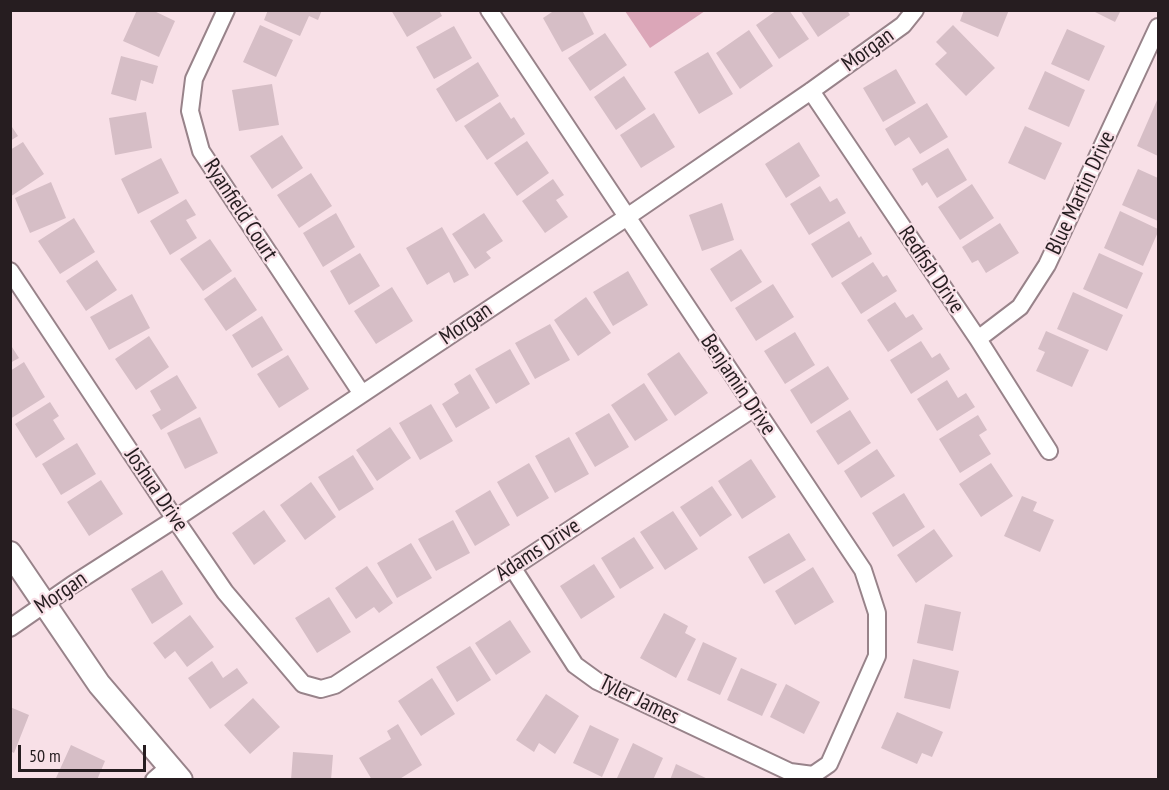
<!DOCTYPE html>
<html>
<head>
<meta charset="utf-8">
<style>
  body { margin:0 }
  #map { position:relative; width:1169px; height:790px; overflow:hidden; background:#f8e0e7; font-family:"PT Sans Narrow",sans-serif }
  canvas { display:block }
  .frame { position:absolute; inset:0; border:12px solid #261d20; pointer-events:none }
  .scale { position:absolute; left:18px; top:745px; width:128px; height:27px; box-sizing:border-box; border:3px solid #261d20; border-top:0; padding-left:8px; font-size:18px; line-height:21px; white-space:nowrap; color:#261d20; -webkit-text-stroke:4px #f8e0e7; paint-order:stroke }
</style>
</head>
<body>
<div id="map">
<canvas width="1169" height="790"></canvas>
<div class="frame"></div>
<div class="scale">50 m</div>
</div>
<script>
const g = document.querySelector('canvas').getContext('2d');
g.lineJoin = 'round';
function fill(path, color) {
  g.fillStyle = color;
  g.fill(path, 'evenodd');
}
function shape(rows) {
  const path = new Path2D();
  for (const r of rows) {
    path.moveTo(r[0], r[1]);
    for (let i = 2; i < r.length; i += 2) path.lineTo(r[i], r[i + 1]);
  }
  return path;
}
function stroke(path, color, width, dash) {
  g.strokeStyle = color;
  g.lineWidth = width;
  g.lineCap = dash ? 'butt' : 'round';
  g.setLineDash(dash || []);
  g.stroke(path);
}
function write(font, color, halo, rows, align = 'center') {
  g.font = font + ' "PT Sans Narrow",sans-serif';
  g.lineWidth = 4.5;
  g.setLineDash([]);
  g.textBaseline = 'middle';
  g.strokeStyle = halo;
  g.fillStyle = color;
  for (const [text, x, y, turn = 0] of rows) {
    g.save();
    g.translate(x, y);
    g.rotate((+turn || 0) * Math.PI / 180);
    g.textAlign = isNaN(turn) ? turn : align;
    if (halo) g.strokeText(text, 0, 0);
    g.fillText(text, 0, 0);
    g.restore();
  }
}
const green = shape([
  [625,11,705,11,650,48]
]);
const building = shape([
  [137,10,152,10,175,21,159,57,123,41],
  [268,10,322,10,318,20,309,16,300,36,264,20],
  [391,10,439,10,442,16,407,37],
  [555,10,582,10,594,34,562,52,543,18],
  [777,10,789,10,809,39,779,59,756,25],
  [800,10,847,10,850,15,818,37],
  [964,10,1009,10,998,37,960,21],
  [1091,10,1121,10,1115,22],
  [260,25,293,40,276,77,243,62],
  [953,25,995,68,966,96,935,64,947,53,936,42],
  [454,26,472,58,434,79,416,47],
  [1067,29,1105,46,1089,81,1051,64],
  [749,30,773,66,740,89,716,53],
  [605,33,627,65,590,91,568,58],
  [708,52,733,94,699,114,674,72],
  [121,56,158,66,153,84,141,80,136,101,111,94],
  [478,62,499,96,456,122,436,89],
  [896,69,916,103,883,122,863,88],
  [1045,71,1085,90,1069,127,1028,109],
  [624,76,646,109,616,130,594,97],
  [272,84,279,125,239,131,232,90],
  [1158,98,1158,156,1137,146],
  [500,102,511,119,514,117,525,134,487,160,464,126],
  [927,103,948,137,920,154,909,137,895,146,885,129],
  [146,112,152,148,115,155,109,118],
  [654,113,675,147,641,168,620,135],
  [10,124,18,136,10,141],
  [1025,126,1062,143,1045,180,1008,163],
  [282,135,303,168,272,189,250,156],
  [527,141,549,173,517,196,494,163],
  [23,142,44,174,10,197,10,150],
  [799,142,820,176,786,198,765,164],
  [948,148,967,180,937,198,927,182,922,186,912,169],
  [161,158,179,193,138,214,121,179],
  [1138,169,1158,178,1158,221,1122,205],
  [311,173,332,206,299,228,277,195],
  [553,179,564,195,556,200,568,217,545,233,522,201],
  [51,182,66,218,30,233,15,198],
  [972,184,994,218,960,240,938,207],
  [820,186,830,202,837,198,846,213,809,235,790,204],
  [186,199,196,215,186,220,197,238,170,255,150,221],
  [722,203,734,240,702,251,689,215],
  [1120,211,1158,229,1158,232,1143,266,1104,248],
  [336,213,355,247,323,267,303,233],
  [484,213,503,241,486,252,491,258,475,269,452,234],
  [74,218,95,252,60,274,38,241],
  [849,221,859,238,861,236,872,254,832,278,811,244],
  [1000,223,1019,253,986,273,978,260,972,263,962,247],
  [442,227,469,275,454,283,449,272,427,285,406,248],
  [210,239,232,271,203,291,180,259],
  [741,249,762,282,731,302,710,269],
  [360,253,380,286,349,305,330,271],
  [1099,253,1143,273,1127,309,1083,289],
  [97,260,117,290,86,311,66,281],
  [873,262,883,277,887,275,897,291,861,314,841,283],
  [628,271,648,305,613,326,593,292],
  [235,277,257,310,226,331,204,299],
  [773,284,794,317,756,341,735,308],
  [392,287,413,321,376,344,354,311],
  [1073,292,1123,315,1107,351,1057,329],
  [132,294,150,328,109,350,90,317],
  [586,297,611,333,578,356,554,320],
  [895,302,906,318,913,314,923,329,888,352,867,320],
  [262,316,283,350,252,368,232,335],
  [550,324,570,360,535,379,515,343],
  [1046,331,1089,350,1072,387,1036,371,1045,352,1038,349],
  [795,332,815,365,785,384,764,351],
  [149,336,169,367,136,390,115,359],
  [921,341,932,358,940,353,950,369,911,394,890,360],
  [10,344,19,358,10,363],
  [510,349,530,384,496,404,475,369],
  [679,352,708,393,675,416,647,374],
  [288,355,309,389,279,408,257,374],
  [24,362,45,397,10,419,10,371],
  [828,366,849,399,811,424,790,390],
  [470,374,490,408,456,428,442,404,459,393,454,384],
  [177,375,197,408,161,430,152,415,161,410,150,391],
  [947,380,958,398,966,393,975,407,937,431,917,399],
  [644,383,668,420,635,441,611,405],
  [50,402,59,416,53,420,65,439,36,458,15,424],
  [431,404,453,441,420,460,399,423],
  [850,410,871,443,838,465,816,431],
  [609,413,629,447,595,467,575,433],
  [978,415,987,430,979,435,991,454,960,473,939,439],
  [200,417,218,453,185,469,167,433],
  [390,427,411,458,377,481,356,450],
  [569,437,589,474,555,493,535,456],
  [77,443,96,474,61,495,42,464],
  [877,449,895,476,861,498,844,471],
  [353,455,374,489,339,511,318,477],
  [751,459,776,497,742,519,718,481],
  [529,463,549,498,517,517,497,482],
  [991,463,1013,496,981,517,959,484],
  [101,480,123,514,89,536,67,502],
  [311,482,336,517,305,540,280,505],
  [712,486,732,515,700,537,680,507],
  [490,490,510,525,475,546,455,511],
  [904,493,925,527,893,547,872,513],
  [1022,496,1037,502,1033,511,1054,520,1040,552,1004,536],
  [264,510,286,541,254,565,232,533],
  [673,511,698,549,665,570,640,532],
  [453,520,470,553,436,571,418,539],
  [934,529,953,556,916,583,897,555],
  [789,533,806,560,764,584,748,557],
  [634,537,654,568,620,589,601,558],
  [411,543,432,578,397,598,377,563],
  [594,564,615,597,581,619,560,586],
  [367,566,393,603,379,613,374,607,356,619,335,588],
  [813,567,834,602,795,625,775,591],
  [162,570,183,604,152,624,131,589],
  [329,597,351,632,317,653,295,618],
  [925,604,961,612,953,651,917,643],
  [664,613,688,626,685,633,696,639,676,678,640,658],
  [190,615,214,647,187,667,175,651,165,659,153,643],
  [510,620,531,652,496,675,475,643],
  [703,642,737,658,720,695,687,680],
  [470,646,491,680,457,702,436,667],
  [913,659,959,671,950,709,904,698],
  [212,661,223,678,237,668,248,683,210,709,188,678],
  [741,668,777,684,762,716,727,700],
  [432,678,455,714,421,736,398,701],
  [786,684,820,702,804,734,770,717],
  [546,694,579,716,555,754,539,743,534,752,516,740],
  [253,698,280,727,250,754,224,725],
  [10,707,29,715,14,753,10,751],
  [897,712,943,732,932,757,922,753,917,764,881,748],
  [398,724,422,765,398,780,372,780,359,758,391,739,387,731],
  [590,725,619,739,602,777,573,763],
  [633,743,663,758,653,780,619,780,617,778],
  [71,745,105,761,97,780,60,780,56,778],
  [293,752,333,755,331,780,291,780],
  [676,764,710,780,670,780]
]);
const minor = shape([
  [226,10,194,79,190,111,201,151,362,394],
  [489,10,863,570,877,613,877,656,829,764,813,775,790,772,597,681,575,665,512,567],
  [811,91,978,339,1049,451],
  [10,271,175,519,225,592,303,684,321,689,335,685,754,408],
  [978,339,1020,307,1047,265,1158,27],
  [10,628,72,585,175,519,627,217,811,91,903,25,915,10],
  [154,780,169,767]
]);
const secondary = shape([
  [10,553,99,684,181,780]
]);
const streetNames = [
  ["Morgan",868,50,-36],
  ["Blue Martin Drive",1081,193,-65],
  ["Ryanfield Court",240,210,57],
  ["Redfish Drive",931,270,56],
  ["Morgan",466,324,-34],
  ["Benjamin Drive",738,385,56],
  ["Joshua Drive",156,490,56],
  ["Adams Drive",538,550,-33],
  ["Morgan",61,593,-34],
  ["Tyler James",639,700,26]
];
fill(green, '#dba6b8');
fill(building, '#d6bec6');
stroke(minor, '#98838a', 20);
stroke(secondary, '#98838a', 26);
stroke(minor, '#fff', 16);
stroke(secondary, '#fff', 22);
write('22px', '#261d20', '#f8e0e7', streetNames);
</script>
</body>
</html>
